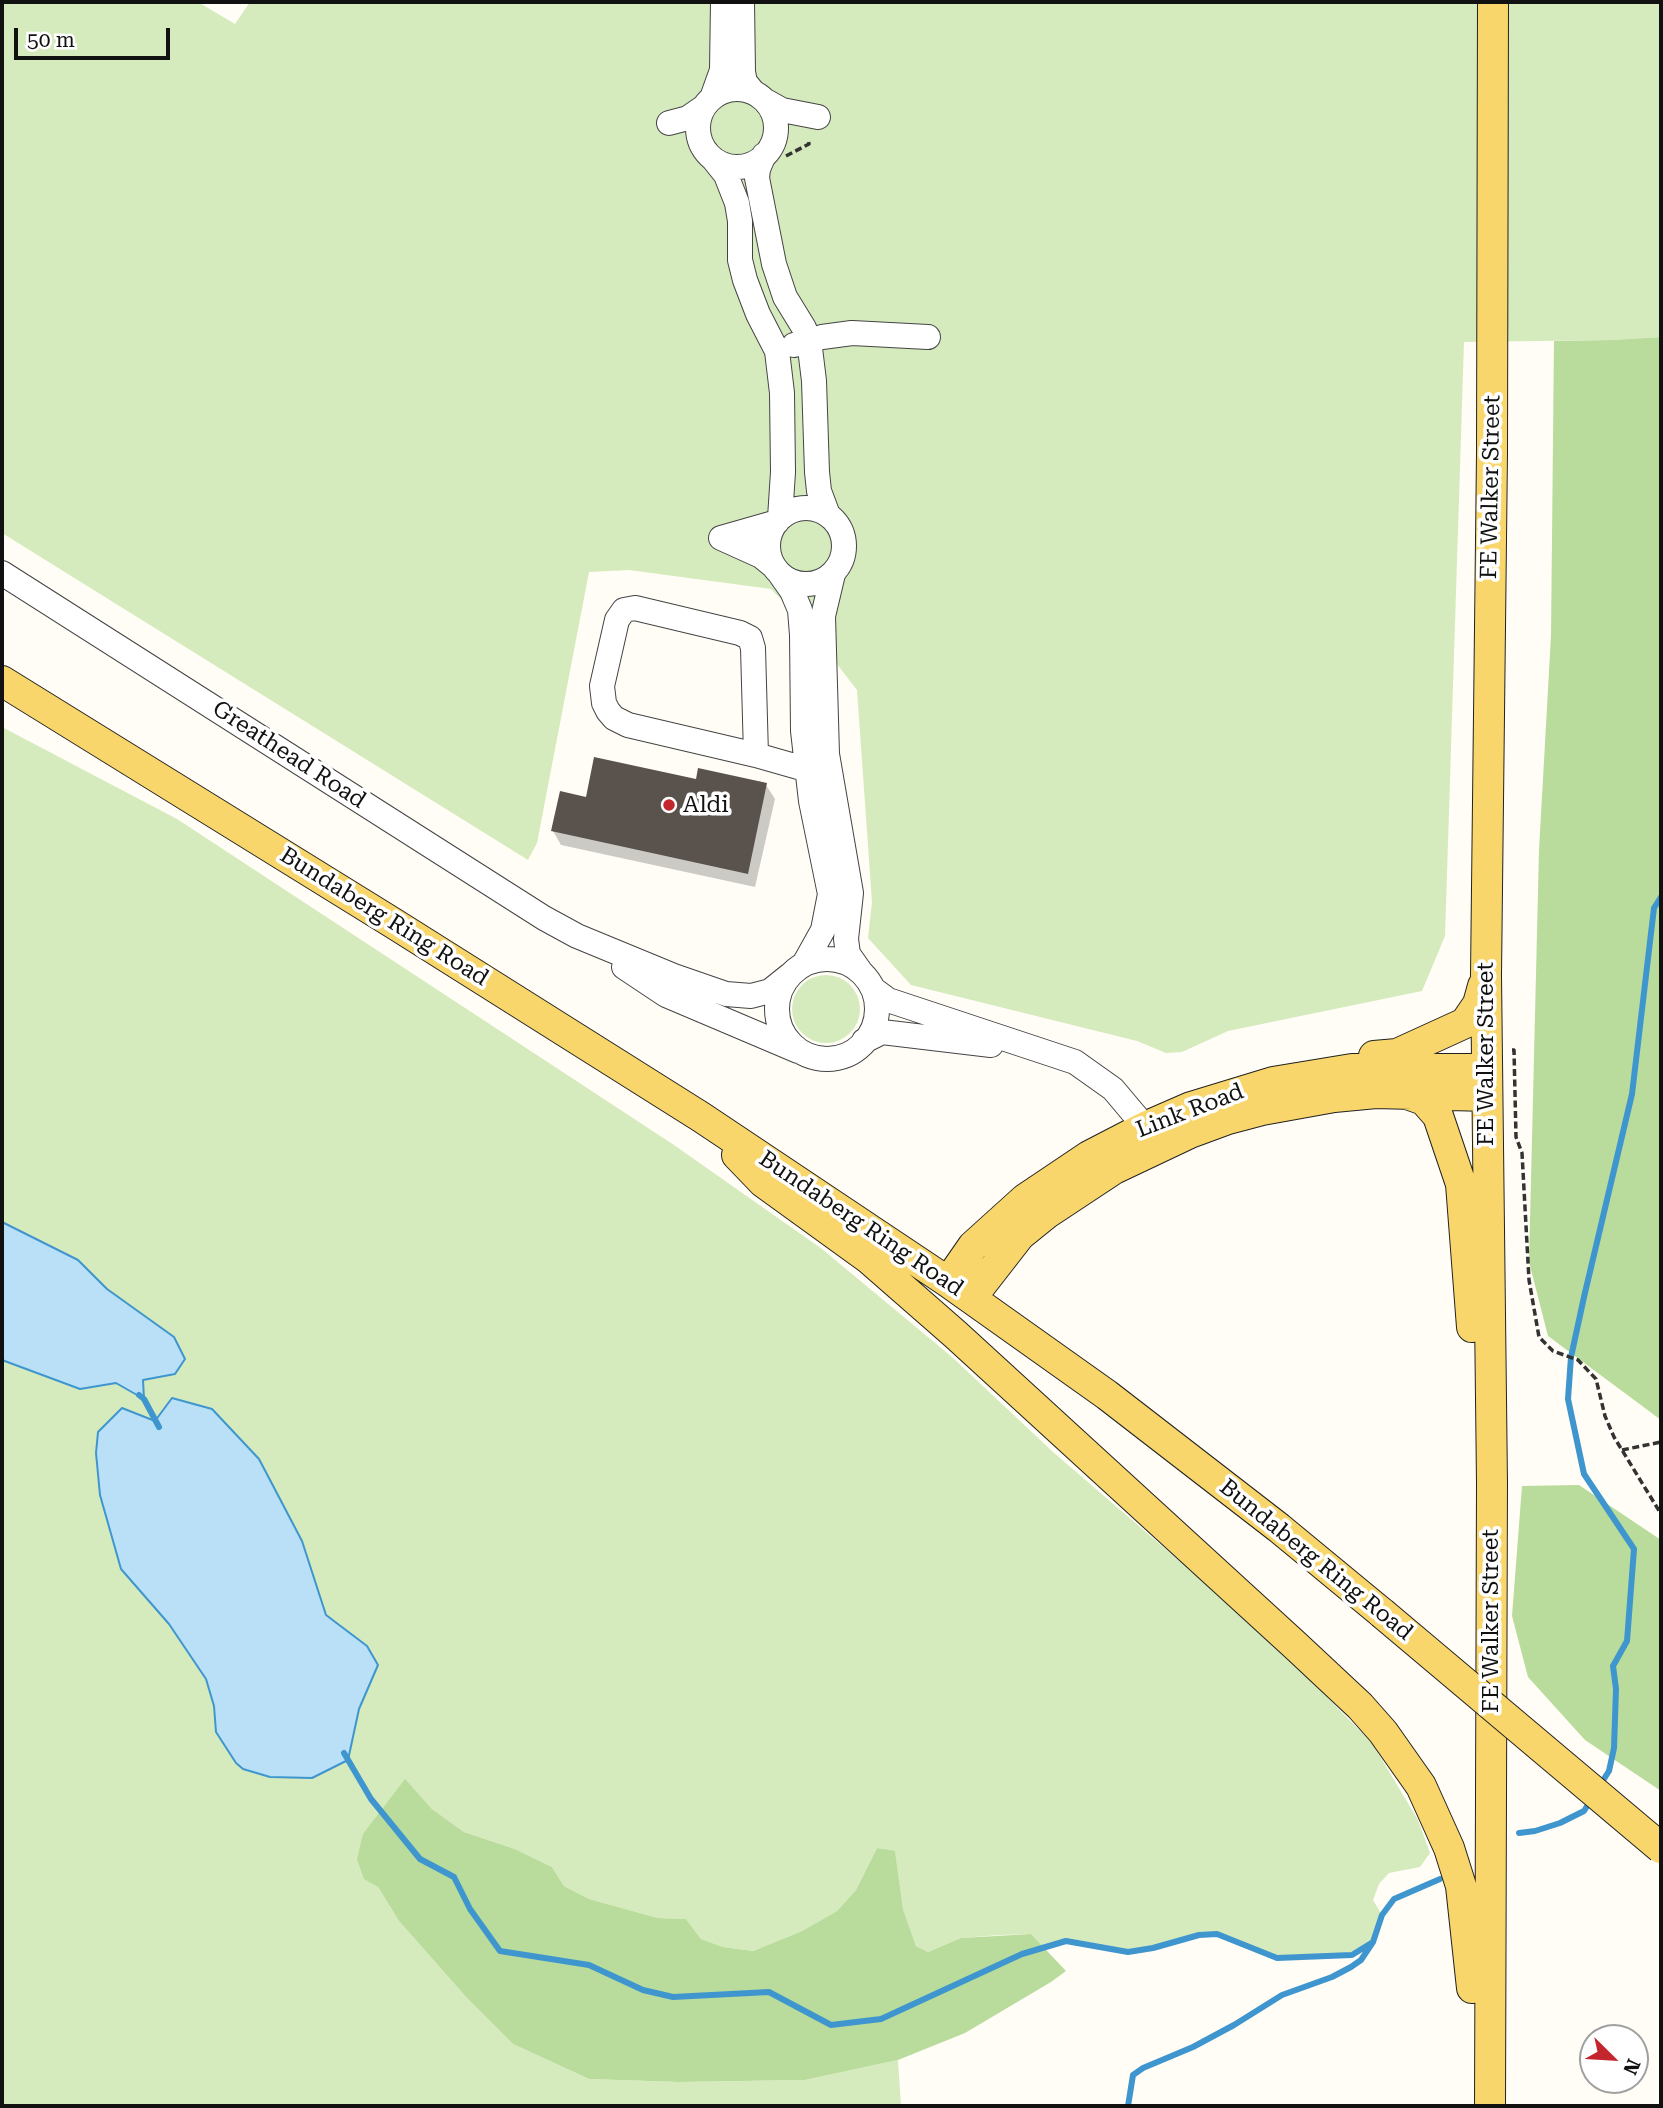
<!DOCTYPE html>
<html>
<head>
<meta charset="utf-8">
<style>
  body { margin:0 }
  #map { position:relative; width:1663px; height:2108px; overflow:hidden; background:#fffdf5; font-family:"Roboto Serif",serif }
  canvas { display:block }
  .frame { position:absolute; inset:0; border:4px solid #111; pointer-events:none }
  .north { position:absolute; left:1579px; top:2024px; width:70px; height:70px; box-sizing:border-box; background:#fff; border:2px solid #a0a0a0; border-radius:50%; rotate:114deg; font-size:19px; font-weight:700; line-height:28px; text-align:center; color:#111 }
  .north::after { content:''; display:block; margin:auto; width:24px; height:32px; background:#c4262e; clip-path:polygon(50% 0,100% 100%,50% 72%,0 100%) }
  .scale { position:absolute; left:14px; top:28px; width:156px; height:32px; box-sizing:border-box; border:4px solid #111; border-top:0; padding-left:9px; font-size:21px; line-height:24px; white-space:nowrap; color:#111; -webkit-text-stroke:5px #fff; paint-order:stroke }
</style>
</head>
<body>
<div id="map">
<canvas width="1663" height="2108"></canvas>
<div class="frame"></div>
<div class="north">N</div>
<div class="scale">50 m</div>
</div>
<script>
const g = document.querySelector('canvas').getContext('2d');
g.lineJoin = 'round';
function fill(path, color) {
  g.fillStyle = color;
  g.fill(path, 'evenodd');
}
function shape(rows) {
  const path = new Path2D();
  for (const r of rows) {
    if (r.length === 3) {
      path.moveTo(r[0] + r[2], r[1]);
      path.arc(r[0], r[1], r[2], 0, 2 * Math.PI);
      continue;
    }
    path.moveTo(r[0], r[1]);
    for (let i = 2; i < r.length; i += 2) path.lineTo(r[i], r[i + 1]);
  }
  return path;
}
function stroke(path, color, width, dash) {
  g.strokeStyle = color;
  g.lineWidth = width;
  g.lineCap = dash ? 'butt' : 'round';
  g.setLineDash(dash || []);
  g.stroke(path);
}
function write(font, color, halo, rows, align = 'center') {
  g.font = font + ' "Roboto Serif",serif';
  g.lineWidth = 7;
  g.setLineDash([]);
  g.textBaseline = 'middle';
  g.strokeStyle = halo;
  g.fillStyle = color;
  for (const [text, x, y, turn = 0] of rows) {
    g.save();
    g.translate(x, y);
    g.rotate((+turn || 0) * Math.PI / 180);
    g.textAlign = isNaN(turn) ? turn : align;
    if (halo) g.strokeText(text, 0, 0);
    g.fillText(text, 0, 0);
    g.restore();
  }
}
const green = shape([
  [2,2,198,2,235,24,250,2,1661,2,1661,337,1612,340,1464,342,1445,936,1422,991,1228,1031,1182,1052,1166,1053,1137,1041,911,985,868,938,872,902,857,690,809,628,771,589,629,570,589,572,537,843,528,860,2,533],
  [2,727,177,819,674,1145,822,1249,952,1357,1053,1452,1270,1639,1372,1743,1418,1820,1430,1853,1420,1867,1389,1873,1379,1884,1373,1900,1382,1915,1373,1942,1352,1955,1277,1958,1217,1934,1199,1935,1153,1948,1128,1952,1067,1941,1044,1948,1031,1934,1001,1935,961,1938,928,1952,916,1946,903,1909,895,1852,877,1848,856,1890,837,1911,802,1931,753,1951,723,1947,701,1939,686,1919,658,1918,589,1899,564,1886,552,1867,515,1849,464,1832,432,1809,405,1780,378,1887,399,1921,466,1997,513,2044,589,2079,678,2082,805,2080,898,2060,901,2106,2,2106],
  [826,1009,34]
]);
const forest = shape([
  [1661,337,1661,1420,1548,1336,1529,1262,1539,850,1551,636,1554,341,1612,340],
  [1579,1485,1661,1540,1661,1791,1585,1740,1528,1677,1512,1616,1522,1486],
  [405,1779,432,1809,464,1832,515,1849,552,1867,564,1886,589,1899,658,1918,686,1919,701,1939,723,1947,753,1951,802,1931,837,1911,856,1890,877,1848,895,1851,903,1909,916,1946,928,1952,961,1938,1031,1934,1066,1971,1051,1982,965,2033,898,2060,805,2080,678,2082,589,2079,513,2044,466,1997,399,1921,378,1887,364,1879,357,1859,363,1834]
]);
const water = shape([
  [2,1222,78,1260,107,1289,174,1337,185,1359,175,1374,143,1380,144,1399,116,1383,80,1389,2,1360,2,1222],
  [172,1398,212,1409,259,1459,302,1541,326,1615,367,1646,378,1665,359,1709,348,1760,312,1778,270,1777,243,1769,236,1763,216,1732,214,1706,206,1679,169,1624,121,1569,100,1495,96,1453,98,1432,122,1408,155,1421,172,1398]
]);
const shadow = shape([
  [697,781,766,785,775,799,755,887,561,845,553,831,587,799]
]);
const stream = shape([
  [139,1395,144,1399,159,1427],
  [344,1753,371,1799,420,1859,454,1877,470,1909,500,1951,589,1965,643,1990,673,1997,769,1992,831,2025,881,2019,1022,1954,1066,1941,1128,1952,1153,1948,1199,1935,1217,1934,1277,1958,1352,1955,1373,1942],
  [1600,1785,1609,1771,1614,1748,1616,1689,1613,1666,1627,1641,1634,1549,1584,1474,1568,1399,1571,1357,1584,1297,1632,1094,1654,908,1661,897],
  [1519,1833,1535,1831,1560,1823,1584,1811,1591,1800],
  [1128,2106,1133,2075,1143,2068,1193,2047,1234,2025,1282,1995,1332,1977,1351,1967,1361,1960,1373,1942,1382,1915,1394,1899,1440,1879]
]);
const building = shape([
  [594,757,696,779,698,768,767,783,748,874,551,831,560,791,586,797]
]);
const path = shape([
  [786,156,809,144,808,139],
  [1512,1050,1514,1050,1516,1137,1522,1153,1529,1280,1539,1337,1553,1351,1578,1360,1596,1379,1605,1416,1614,1437,1661,1514],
  [1622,1450,1661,1442]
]);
const minor = shape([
  [742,2,743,72,745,82,754,93],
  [737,128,39],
  [712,98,722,70,723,2],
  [764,100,782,110,818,117],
  [669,123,688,118,704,107],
  [764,155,758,169,757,178,774,264,785,297,804,328,809,340,814,381,817,472,819,491,828,515],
  [714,160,726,175,737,203,740,221,740,260,745,280,758,314,777,351,782,393,783,472,780,518],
  [794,345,822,337,852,333,928,337],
  [806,546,38],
  [772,565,761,556,721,538,777,522],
  [2,573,544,918,577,936,674,976,726,994,751,996,770,991,790,975],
  [780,574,792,591,800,610,802,635,803,731,811,801,830,894,823,930,804,964],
  [833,574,823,616,827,754,851,893,846,939,848,954,860,971],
  [635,608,740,633,750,638,753,648,756,755,628,725,614,718,608,711,604,703,602,686,617,620,624,610,635,608],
  [756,755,819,773],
  [827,1009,50],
  [624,967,666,995,798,1051],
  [873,989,888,1000,1075,1062,1113,1089,1145,1127],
  [864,1041,882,1032,991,1045]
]);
const major = shape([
  [2,681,393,923,701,1117,948,1282,1107,1395,1279,1528,1382,1613],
  [1374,1056,1397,1054,1465,1023,1478,1004,1483,986],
  [1407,1094,1424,1100,1438,1116,1461,1184,1472,1327],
  [737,1155,763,1182,868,1258,955,1334,1297,1647,1360,1706,1383,1732,1421,1786,1449,1848,1461,1886,1472,1988],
  [948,1282,973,1246,1025,1199,1089,1156,1145,1127,1191,1107,1273,1082,1352,1069,1486,1069],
  [971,1298,1020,1235,1046,1214,1114,1169,1190,1133,1228,1119,1262,1110,1334,1097,1376,1093,1487,1096],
  [1490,2106,1492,1483,1486,975,1492,453,1493,2]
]);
const majorBridge = shape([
  [1382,1613,1661,1848]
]);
const markers = [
  [669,805,7,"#c4262e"]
];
const streetNames = [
  ["FE Walker Street",1491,487,-89],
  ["Greathead Road",289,755,33],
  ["Bundaberg Ring Road",384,917,32],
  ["FE Walker Street",1486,1054,-90],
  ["Link Road",1190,1111,-21],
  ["Bundaberg Ring Road",861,1224,34],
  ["Bundaberg Ring Road",1316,1560,39],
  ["FE Walker Street",1491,1621,-90]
];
const poiNames = [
  ["Aldi",683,805]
];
fill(green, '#d5ebbd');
fill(forest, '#b9dc9c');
fill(water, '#b9e0f7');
stroke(water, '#3f96cf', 2);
fill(shadow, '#0003');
stroke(stream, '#3f96cf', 6);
fill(building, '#5a524d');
stroke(minor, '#444', 26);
stroke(major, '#222', 32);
stroke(path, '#333', 3.5, [7, 3.5]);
stroke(minor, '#fff', 24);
stroke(major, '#f9d66b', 30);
stroke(majorBridge, '#222', 32, []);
stroke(majorBridge, '#f9d66b', 30);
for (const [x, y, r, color] of markers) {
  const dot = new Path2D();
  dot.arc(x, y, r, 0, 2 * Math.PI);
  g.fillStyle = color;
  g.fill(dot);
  stroke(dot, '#fff', 2.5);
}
write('23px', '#111', '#fff', streetNames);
write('23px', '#111', '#fff', poiNames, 'left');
</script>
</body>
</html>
